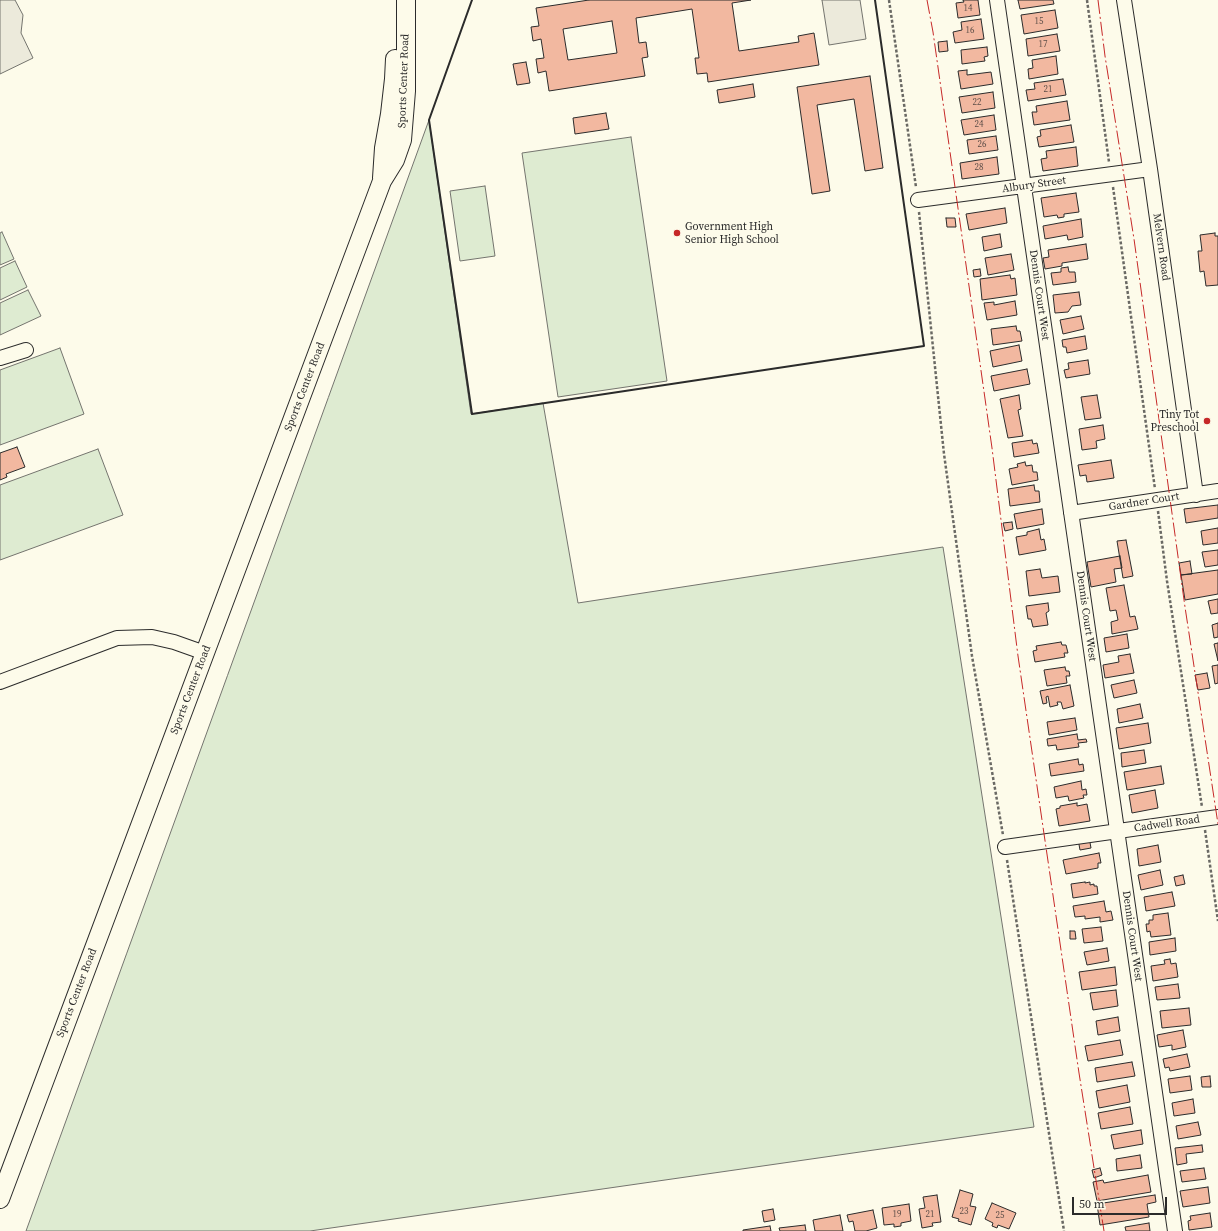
<!DOCTYPE html>
<html>
<head>
<meta charset="utf-8">
<style>
  body { margin:0 }
  #map { position:relative; width:1218px; height:1231px; overflow:hidden; background:#fdfbea; font-family:"Source Serif 4",serif }
  canvas { display:block }
  .scale { position:absolute; left:1072px; top:1197px; width:95px; height:18px; box-sizing:border-box; border:2px solid #2b2b2b; border-top:0; padding-left:5px; font-size:12px; line-height:14px; white-space:nowrap; color:#2b2b2b; -webkit-text-stroke:3px #fdfbea; paint-order:stroke }
</style>
</head>
<body>
<div id="map">
<canvas width="1218" height="1231"></canvas>
<div class="scale">50 m</div>
</div>
<script>
const g = document.querySelector('canvas').getContext('2d');
g.lineJoin = 'round';
function fill(path, color) {
  g.fillStyle = color;
  g.fill(path, 'evenodd');
}
function shape(rows) {
  const path = new Path2D();
  for (const r of rows) {
    path.moveTo(r[0], r[1]);
    for (let i = 2; i < r.length; i += 2) path.lineTo(r[i], r[i + 1]);
  }
  return path;
}
function stroke(path, color, width, dash) {
  g.strokeStyle = color;
  g.lineWidth = width;
  g.lineCap = dash ? 'butt' : 'round';
  g.setLineDash(dash || []);
  g.stroke(path);
}
function write(font, color, halo, rows, align = 'center') {
  g.font = font + ' "Source Serif 4",serif';
  g.lineWidth = 3;
  g.setLineDash([]);
  g.textBaseline = 'middle';
  g.strokeStyle = halo;
  g.fillStyle = color;
  for (const [text, x, y, turn = 0] of rows) {
    g.save();
    g.translate(x, y);
    g.rotate((+turn || 0) * Math.PI / 180);
    g.textAlign = isNaN(turn) ? turn : align;
    if (halo) g.strokeText(text, 0, 0);
    g.fillText(text, 0, 0);
    g.restore();
  }
}
const green = shape([
  [429,120,471,414,543,403,578,603,943,547,1034,1127,310,1231,26,1231,429,120],
  [631,137,667,381,558,397,522,153,631,137],
  [485,186,495,256,460,261,450,191,485,186],
  [2,232,14,259,0,265,0,233,2,232],
  [15,261,27,287,0,300,0,268,15,261],
  [28,290,41,316,0,335,0,303,28,290],
  [60,348,84,414,0,445,0,370,60,348],
  [98,449,123,515,0,560,0,485,98,449]
]);
const parking = shape([
  [0,0,15,0,23,15,21,33,33,58,0,74,0,0],
  [822,0,860,0,866,39,829,45,822,0]
]);
const building = shape([
  [589,0,751,0,732,3,739,51,799,42,798,36,814,33,819,65,708,82,707,73,697,74,695,58,699,58,692,9,636,18,639,43,646,42,648,57,642,58,645,76,549,91,546,71,538,73,536,59,544,58,541,39,533,41,531,27,539,26,536,8,589,0],
  [612,21,617,53,568,60,563,29,612,21],
  [963,0,978,0,980,15,958,18,956,3,964,2,963,0],
  [1018,0,1053,0,1054,4,1020,9,1018,0],
  [1055,10,1058,28,1024,34,1021,15,1055,10],
  [981,19,984,39,955,43,953,32,962,30,961,22,981,19],
  [1057,34,1060,51,1028,56,1026,39,1057,34],
  [947,41,948,51,939,52,938,42,947,41],
  [987,47,988,56,984,57,985,61,962,64,961,50,987,47],
  [1056,56,1058,74,1029,79,1028,69,1033,68,1032,60,1056,56],
  [526,62,530,83,517,85,513,64,526,62],
  [967,70,967,75,991,72,993,84,961,89,958,71,967,70],
  [870,76,883,168,865,171,854,99,817,105,830,191,812,194,797,87,870,76],
  [1063,79,1066,95,1028,101,1026,90,1035,89,1034,83,1063,79],
  [753,84,755,97,719,103,717,90,753,84],
  [993,92,995,108,962,113,959,97,993,92],
  [1067,101,1070,120,1034,125,1032,112,1037,112,1036,106,1067,101],
  [606,113,609,129,575,134,573,118,606,113],
  [994,115,996,130,964,135,961,120,994,115],
  [1071,125,1074,142,1039,147,1037,137,1041,136,1040,130,1071,125],
  [996,136,998,150,969,154,967,140,996,136],
  [1076,147,1078,166,1043,171,1041,159,1047,158,1046,151,1076,147],
  [997,157,999,174,962,179,960,163,997,157],
  [1076,193,1079,212,1064,214,1064,217,1058,218,1057,215,1044,217,1041,198,1076,193],
  [1005,208,1007,223,969,230,966,214,1005,208],
  [946,218,955,218,956,227,947,227,946,218],
  [1081,219,1083,237,1068,240,1067,235,1045,239,1043,226,1081,219],
  [1215,233,1215,236,1218,236,1218,285,1206,286,1204,271,1200,272,1198,251,1202,251,1200,235,1215,233],
  [1000,234,1002,247,984,251,982,237,1000,234],
  [1086,244,1088,259,1062,263,1062,266,1045,269,1043,258,1049,257,1048,250,1086,244],
  [1011,254,1014,270,988,275,985,258,1011,254],
  [1068,267,1069,272,1075,272,1076,282,1053,285,1051,273,1061,272,1061,268,1068,267],
  [980,269,981,276,974,277,973,270,980,269],
  [1010,275,1011,279,1015,278,1017,295,982,300,980,279,1010,275],
  [1079,292,1081,305,1072,306,1068,312,1055,313,1053,295,1079,292],
  [1015,301,1017,315,987,320,984,303,994,302,994,305,1015,301],
  [1081,316,1084,329,1063,334,1060,320,1081,316],
  [1016,326,1017,331,1020,331,1022,341,993,345,991,329,1016,326],
  [1085,336,1087,349,1067,353,1066,347,1063,347,1062,340,1085,336],
  [1019,345,1022,361,993,367,990,351,1019,345],
  [1088,360,1090,374,1066,378,1064,370,1069,369,1068,363,1088,360],
  [1027,369,1030,384,994,391,991,376,1027,369],
  [1019,395,1021,409,1018,410,1023,436,1008,438,1000,399,1019,395],
  [1097,395,1101,418,1085,420,1081,397,1097,395],
  [1103,425,1105,439,1096,441,1097,448,1082,450,1079,429,1103,425],
  [1032,440,1033,444,1037,443,1039,453,1014,457,1012,443,1032,440],
  [17,447,25,467,6,474,7,477,0,480,0,453,17,447],
  [1111,460,1114,478,1087,482,1086,475,1080,476,1078,465,1111,460],
  [1025,462,1026,466,1032,465,1033,472,1037,472,1038,480,1012,485,1009,469,1018,467,1017,464,1025,462],
  [1034,485,1035,491,1039,491,1040,502,1010,506,1008,489,1034,485],
  [1218,505,1218,518,1186,523,1184,509,1218,505],
  [1042,509,1044,524,1017,529,1014,514,1042,509],
  [1012,522,1013,529,1005,531,1003,523,1012,522],
  [1218,528,1218,543,1203,545,1201,531,1218,528],
  [1039,529,1041,540,1044,539,1046,550,1019,555,1016,537,1027,535,1027,532,1039,529],
  [1126,540,1133,576,1123,578,1117,541,1126,540],
  [1218,550,1218,565,1205,567,1202,552,1218,550],
  [1120,556,1122,568,1114,569,1116,582,1091,587,1087,562,1120,556],
  [1190,561,1192,574,1181,575,1179,563,1190,561],
  [1040,569,1042,578,1058,576,1060,592,1029,596,1026,571,1040,569],
  [1218,570,1218,594,1185,600,1181,575,1218,570],
  [1124,585,1130,617,1135,616,1138,629,1112,634,1111,622,1118,620,1116,610,1110,611,1106,588,1124,585],
  [1218,599,1218,613,1211,614,1208,601,1218,599],
  [1048,603,1049,611,1046,613,1048,625,1033,627,1031,619,1028,619,1026,606,1048,603],
  [1218,623,1218,637,1214,638,1212,625,1218,623],
  [1127,634,1129,648,1106,652,1104,638,1127,634],
  [1061,642,1062,645,1066,645,1068,653,1064,653,1065,657,1035,662,1033,651,1037,650,1036,646,1061,642],
  [1218,643,1218,661,1214,644,1218,643],
  [1130,654,1134,673,1105,678,1103,665,1119,662,1118,656,1130,654],
  [1218,665,1218,683,1215,684,1212,666,1218,665],
  [1065,667,1066,671,1069,671,1070,676,1066,676,1067,683,1047,686,1044,670,1065,667],
  [1207,673,1210,688,1198,690,1195,675,1207,673],
  [1134,680,1137,693,1114,698,1111,685,1134,680],
  [1070,685,1074,706,1063,709,1061,702,1057,702,1058,705,1050,707,1048,696,1046,697,1047,703,1043,704,1040,691,1070,685],
  [1140,704,1143,718,1119,723,1117,709,1140,704],
  [1075,718,1077,730,1049,735,1047,722,1075,718],
  [1148,723,1151,743,1119,749,1116,728,1148,723],
  [1077,734,1078,740,1086,739,1087,742,1078,743,1079,747,1057,750,1056,745,1048,746,1047,739,1077,734],
  [1144,750,1146,763,1122,767,1121,753,1144,750],
  [1078,759,1079,765,1083,764,1084,771,1051,776,1049,764,1078,759],
  [1161,766,1164,784,1127,790,1124,772,1161,766],
  [1081,781,1082,790,1086,789,1087,795,1083,795,1084,798,1069,801,1068,796,1056,798,1054,787,1081,781],
  [1155,790,1158,808,1132,813,1129,795,1155,790],
  [1077,803,1077,806,1087,804,1090,821,1059,826,1056,809,1060,808,1060,806,1077,803],
  [1089,837,1091,848,1080,850,1078,839,1089,837],
  [1158,845,1161,862,1139,866,1137,849,1158,845],
  [1099,853,1101,863,1098,863,1098,868,1066,874,1063,860,1099,853],
  [1160,870,1163,885,1141,890,1138,875,1160,870],
  [1183,875,1185,884,1176,886,1174,877,1183,875],
  [1085,882,1085,883,1090,882,1090,885,1094,884,1094,886,1097,886,1098,894,1073,898,1071,884,1085,882],
  [1172,892,1175,906,1146,911,1144,897,1172,892],
  [1104,901,1106,912,1111,911,1113,920,1100,922,1100,917,1085,919,1085,916,1075,917,1073,906,1104,901],
  [1168,913,1171,935,1151,937,1150,931,1147,932,1146,924,1149,924,1149,920,1153,920,1153,915,1168,913],
  [1101,927,1103,941,1084,943,1082,929,1101,927],
  [1070,931,1075,931,1076,939,1070,939,1070,931],
  [1175,938,1176,951,1150,955,1149,942,1175,938],
  [1107,948,1109,961,1087,965,1084,952,1107,948],
  [1170,959,1171,964,1176,963,1178,977,1153,981,1151,966,1165,964,1164,960,1170,959],
  [1115,967,1117,985,1082,990,1079,972,1115,967],
  [1178,984,1180,998,1157,1000,1155,987,1178,984],
  [1116,990,1118,1006,1093,1010,1090,993,1116,990],
  [1189,1008,1191,1025,1162,1028,1160,1011,1189,1008],
  [1118,1017,1120,1031,1098,1035,1096,1021,1118,1017],
  [1183,1030,1186,1047,1172,1050,1172,1045,1159,1047,1157,1035,1183,1030],
  [1120,1040,1123,1055,1088,1061,1085,1046,1120,1040],
  [1187,1054,1190,1067,1170,1071,1169,1067,1165,1068,1163,1059,1187,1054],
  [1132,1062,1135,1076,1097,1082,1095,1068,1132,1062],
  [1190,1076,1192,1090,1170,1093,1168,1079,1190,1076],
  [1210,1076,1211,1087,1202,1087,1201,1077,1210,1076],
  [1127,1085,1130,1102,1099,1108,1096,1091,1127,1085],
  [1193,1099,1195,1113,1174,1116,1172,1103,1193,1099],
  [1130,1107,1133,1124,1101,1129,1098,1113,1130,1107],
  [1198,1122,1201,1135,1178,1139,1176,1126,1198,1122],
  [1141,1130,1143,1144,1114,1149,1111,1135,1141,1130],
  [1202,1145,1203,1152,1186,1154,1187,1163,1177,1165,1175,1148,1202,1145],
  [1140,1155,1142,1168,1117,1171,1116,1159,1140,1155],
  [1100,1168,1102,1175,1094,1178,1092,1170,1100,1168],
  [1204,1168,1206,1179,1182,1182,1180,1171,1204,1168],
  [1148,1175,1151,1192,1097,1201,1093,1182,1103,1180,1104,1183,1148,1175],
  [1208,1187,1210,1203,1183,1207,1180,1191,1208,1187],
  [960,1190,973,1194,970,1206,976,1207,971,1225,958,1221,959,1219,952,1217,960,1190],
  [937,1195,941,1222,932,1223,933,1226,922,1228,919,1209,925,1208,923,1197,937,1195],
  [1155,1195,1156,1202,1147,1204,1149,1217,1100,1225,1097,1204,1155,1195],
  [992,1203,1016,1213,1009,1229,998,1225,997,1228,992,1226,993,1223,985,1219,992,1203],
  [909,1204,911,1221,901,1223,901,1226,894,1227,894,1224,884,1225,882,1208,909,1204],
  [773,1209,775,1220,764,1222,762,1211,773,1209],
  [873,1210,877,1228,866,1231,855,1231,853,1221,849,1222,847,1215,873,1210],
  [1210,1213,1212,1227,1189,1230,1188,1221,1191,1220,1190,1216,1210,1213],
  [840,1215,843,1231,815,1231,813,1220,840,1215],
  [1149,1223,1150,1231,1126,1231,1125,1227,1149,1223],
  [805,1225,806,1231,780,1231,779,1228,805,1225],
  [770,1226,771,1231,743,1231,743,1230,770,1226]
]);
const path = shape([
  [889,0,916,187],
  [1087,0,1109,162],
  [1113,187,1155,489],
  [919,212,944,454,972,656,1003,835],
  [1158,511,1167,581,1202,807],
  [1205,830,1218,921],
  [1007,860,1064,1231]
]);
const minor = shape([
  [997,0,1175,1231],
  [1124,0,1150,169,1196,495],
  [918,200,1150,169],
  [0,358,26,350],
  [1071,513,1218,491],
  [0,682,117,638,152,637,174,642,205,653],
  [1005,847,1218,817]
]);
const major = shape([
  [382,178,384,148,390,114,394,79,395,59],
  [0,1199,382,181,395,160,402,140,406,91,406,0]
]);
const wall = shape([
  [472,0,429,120,472,414,924,346,875,0]
]);
const power = shape([
  [927,0,933,32,992,448,1018,656,1079,1073,1104,1231],
  [1098,0,1105,56,1134,239,1185,607,1218,824]
]);
const markers = [
  [677,233,4,"#c62828"],
  [1207,421,4,"#c62828"]
];
const numberNames = [
  ["14",968,9],
  ["15",1039,22],
  ["16",970,31],
  ["17",1043,45],
  ["21",1048,90],
  ["22",977,103],
  ["24",979,125],
  ["26",982,145],
  ["28",979,168],
  ["23",964,1212],
  ["19",897,1215],
  ["21",930,1215],
  ["25",1000,1216]
];
const streetNames = [
  ["Sports Center Road",404,81,-88],
  ["Albury Street",1034,185,-8],
  ["Melvern Road",1161,247,82],
  ["Dennis Court West",1039,295,82],
  ["Sports Center Road",305,387,-69],
  ["Gardner Court",1144,502,-9],
  ["Dennis Court West",1086,616,82],
  ["Sports Center Road",191,690,-69],
  ["Cadwell Road",1167,824,-8],
  ["Dennis Court West",1132,936,82],
  ["Sports Center Road",77,993,-69]
];
const poiNames = [
  ["Government High",685,227],
  ["Senior High School",685,240],
  ["Tiny Tot",1199,415,"right"],
  ["Preschool",1199,428,"right"]
];
fill(green, '#deebd1');
stroke(green, '#74746e', 1);
fill(parking, '#eceadb');
stroke(parking, '#74746e', 1);
fill(building, '#f2b8a0');
stroke(building, '#2b2b2b', 1);
stroke(minor, '#2b2b2b', 16);
stroke(major, '#2b2b2b', 20);
stroke(path, '#6a6964', 2.5, [3, 2]);
stroke(minor, '#fdfbea', 14);
stroke(major, '#fdfbea', 18);
stroke(wall, '#2b2b2b', 2);
stroke(power, '#c62828', 1, [14, 3, 2, 3]);
for (const [x, y, r, color] of markers) {
  const dot = new Path2D();
  dot.arc(x, y, r, 0, 2 * Math.PI);
  g.fillStyle = color;
  g.fill(dot);
  stroke(dot, '#fdfbea', 1.5);
}
write('9px', '#5d4e48', null, numberNames);
write('11px', '#2b2b2b', '#fdfbea', streetNames);
write('11px', '#2b2b2b', '#fdfbea', poiNames, 'left');
</script>
</body>
</html>
